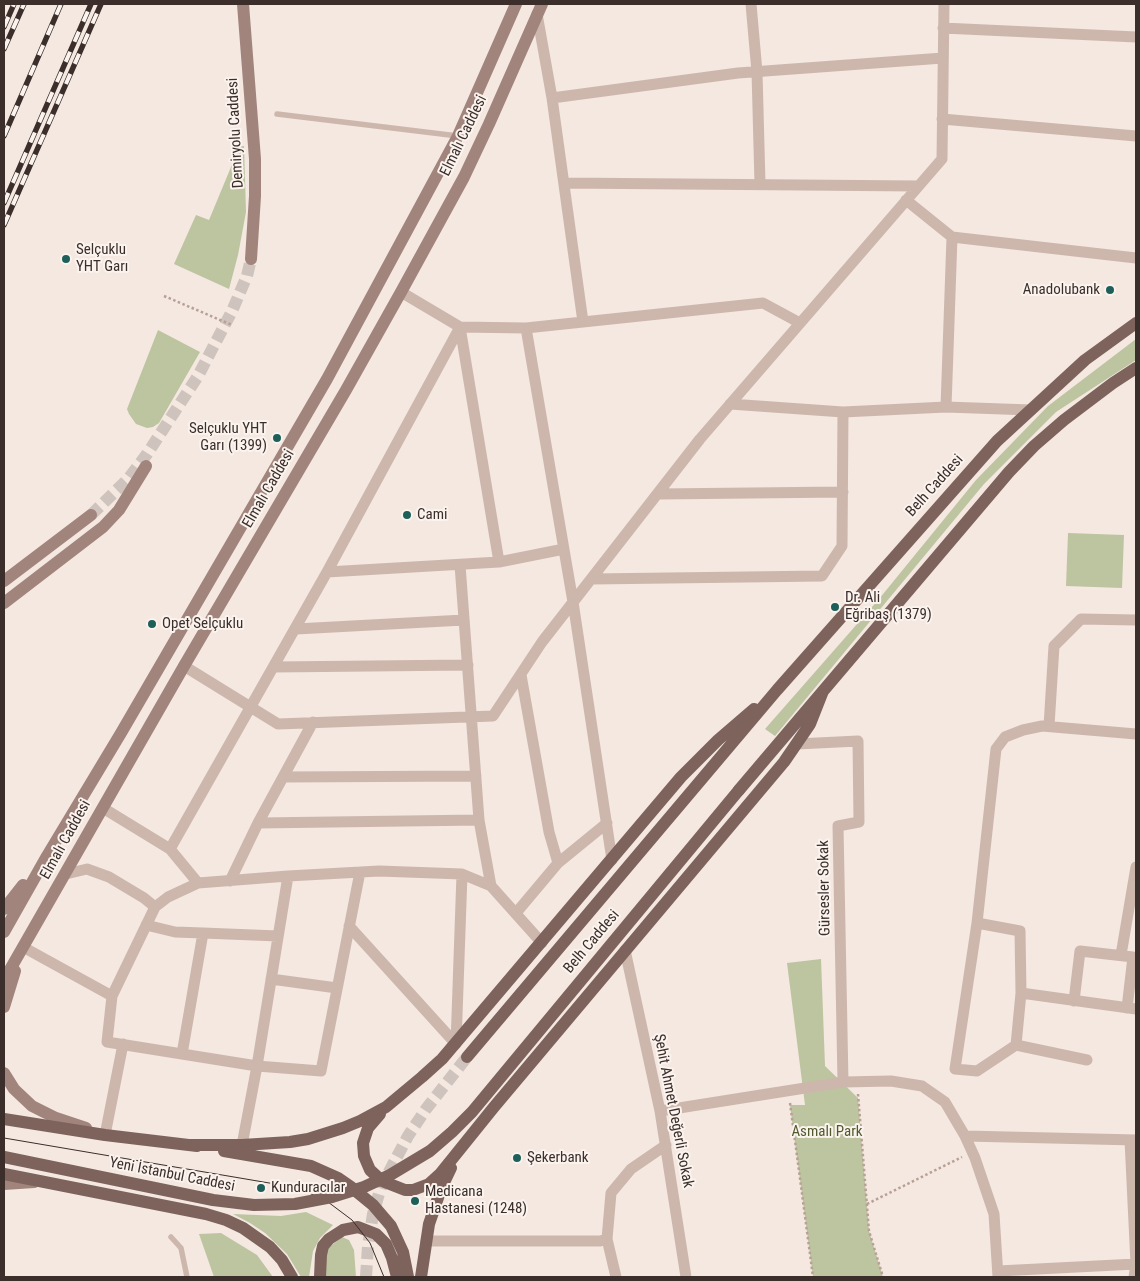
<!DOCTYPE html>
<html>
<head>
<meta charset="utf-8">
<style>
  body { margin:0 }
  #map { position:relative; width:1140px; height:1281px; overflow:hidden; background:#f4e8e1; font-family:"Roboto Condensed",sans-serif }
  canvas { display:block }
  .frame { position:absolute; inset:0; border:5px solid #3b2e2b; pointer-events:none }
</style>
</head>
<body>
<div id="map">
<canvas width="1140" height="1281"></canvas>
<div class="frame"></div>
</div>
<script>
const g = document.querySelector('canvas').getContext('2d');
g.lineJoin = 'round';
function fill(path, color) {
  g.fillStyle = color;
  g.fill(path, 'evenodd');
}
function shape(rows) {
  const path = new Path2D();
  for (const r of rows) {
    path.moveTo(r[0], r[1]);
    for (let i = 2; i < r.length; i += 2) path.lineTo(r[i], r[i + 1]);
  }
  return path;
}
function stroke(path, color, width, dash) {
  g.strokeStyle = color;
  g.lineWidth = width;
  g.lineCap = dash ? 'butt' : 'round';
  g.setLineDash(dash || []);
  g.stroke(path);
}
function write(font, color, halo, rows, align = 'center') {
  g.font = font + ' "Roboto Condensed",sans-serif';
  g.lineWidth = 4;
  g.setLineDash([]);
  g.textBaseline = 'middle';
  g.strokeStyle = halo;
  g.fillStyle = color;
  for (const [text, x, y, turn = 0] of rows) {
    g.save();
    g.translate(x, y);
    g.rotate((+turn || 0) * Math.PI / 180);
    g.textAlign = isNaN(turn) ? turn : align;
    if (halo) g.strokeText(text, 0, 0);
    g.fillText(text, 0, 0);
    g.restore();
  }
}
const green = shape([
  [244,146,246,212,238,255,229,289,174,264,196,215,209,220,231,167,234,147],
  [158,330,200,352,159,423,153,427,147,428,136,424,129,414,127,409],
  [1136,339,1136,360,1056,412,984,484,775,736,765,729,879,599,976,480,1048,406],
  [1068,533,1124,535,1122,588,1066,586],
  [821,959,825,1066,858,1098,869,1231,883,1277,813,1277,790,1105,805,1105,787,963],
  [306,1212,333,1225,320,1238,313,1251,309,1277,301,1277,287,1254,265,1233,250,1223,233,1214,281,1216],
  [221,1233,257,1255,273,1277,214,1277,199,1234],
  [342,1237,349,1240,354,1250,356,1277,324,1277,327,1249]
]);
const secondaryTunnel = shape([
  [91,515,128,479,147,454,198,376,232,311,247,276,251,259]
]);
const primaryTunnel = shape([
  [366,1277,368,1246,373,1214,381,1187,408,1136,426,1109,467,1057]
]);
const path = shape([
  [164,296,232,325],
  [858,1094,869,1231,883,1277],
  [790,1103,813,1277],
  [867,1204,962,1157]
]);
const lane = shape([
  [277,114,458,136],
  [171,1237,181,1248,187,1277]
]);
const street = shape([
  [751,4,757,72,760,184],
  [537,14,552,98,583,322],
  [943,28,1136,37],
  [552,98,738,73,943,58],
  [942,119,1136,136],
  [564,183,918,186],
  [906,200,952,237,1136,258],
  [401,292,460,327,526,328,763,303,800,323],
  [526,328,573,602,612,860],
  [730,404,843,412,946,407,1031,410],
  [946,407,952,237],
  [658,494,843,492],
  [460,565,479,820,491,886],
  [327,572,499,562],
  [592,579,822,576,842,546,843,412],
  [296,629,464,620],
  [184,666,278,724,493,716,542,642,700,439,942,159,944,4],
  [274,667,468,665],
  [521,675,549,832,558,863,607,823],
  [1049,726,1054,646,1081,619,1136,620],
  [797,744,858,741,859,822,838,826,843,1082],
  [284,777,476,776],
  [103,808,170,849],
  [258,823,479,820],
  [66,874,87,869,109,877,144,898,155,907,168,897,198,883,288,876,379,871,462,874,491,886,542,943],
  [230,881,258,823,313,722],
  [198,883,170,849,327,572,460,327,499,562,564,549],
  [516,913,558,863],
  [977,923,955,1069,977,1071,1016,1045],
  [146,925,175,932,203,933],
  [349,926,456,1044],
  [23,947,112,996,107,1042,257,1066,321,1071,360,872],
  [625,950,660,1111,686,1277],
  [1121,955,1136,867],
  [271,979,337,988],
  [1021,993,1020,931,977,923,996,749,1005,737,1023,730,1042,726,1136,734],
  [112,996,155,907],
  [1074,1001,1080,951,1133,957,1127,1008],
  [456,1044,462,874],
  [182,1054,203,933,278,936],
  [1087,1060,1016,1045,1021,993,1136,1009],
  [660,1111,843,1082,891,1081,922,1086,945,1102,965,1136,975,1158,994,1214,998,1277],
  [105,1135,123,1044],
  [965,1136,1136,1140],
  [1130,1140,1136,1264,1134,1277],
  [242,1145,257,1066,288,876],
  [426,1241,600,1241,607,1239],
  [998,1271,1136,1264],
  [616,1277,607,1239,611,1193,631,1169,666,1145]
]);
const secondary = shape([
  [243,4,255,159,255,196,251,259],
  [4,581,91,515],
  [4,603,103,527,119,510,146,466],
  [4,909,23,885],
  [4,932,47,856,121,733,327,379,458,136,516,4],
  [4,980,184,666,346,390,401,292,464,177,489,124,542,4],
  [4,1007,15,971],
  [4,1073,14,1089,32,1106,56,1118,86,1128],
  [4,1184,34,1182]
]);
const primary = shape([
  [739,790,1009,472,1034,446,1064,420,1113,383,1136,368],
  [467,1057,777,690,997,441,1085,360,1136,323],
  [380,1114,368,1128,363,1143,364,1156,370,1170,382,1181,405,1190,413,1190,429,1184,440,1174,494,1107,784,762,810,724,823,691],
  [4,1119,105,1135,197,1146],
  [190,1145,242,1145,290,1142,308,1139,343,1128,360,1121,386,1107,422,1077,442,1059,681,777,718,740,754,709],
  [224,1151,311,1166,338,1178,351,1187,373,1205,391,1226,403,1252,408,1277],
  [4,1174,206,1214,226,1220,243,1228,270,1247,282,1260,292,1277],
  [320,1277,321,1255,323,1246,329,1239,343,1230,358,1227,376,1234,386,1244,392,1258,397,1277],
  [421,1277,429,1224,441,1189,451,1168]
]);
const tram = shape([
  [4,1138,287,1186,305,1191,328,1202,352,1220,370,1243,384,1277]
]);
const rail = shape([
  [4,27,14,4],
  [4,49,24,4],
  [4,136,61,4],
  [4,203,91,4],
  [4,225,101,4]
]);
const primaryBridge = shape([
  [4,1157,213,1200,254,1205,295,1204,332,1197,364,1187,390,1175,430,1151,452,1132,472,1112,739,790]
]);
const markers = [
  [66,259,5,"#1e5f5a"],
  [1110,290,5,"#1e5f5a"],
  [277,438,5,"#1e5f5a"],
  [407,515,5,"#1e5f5a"],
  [835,607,5,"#1e5f5a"],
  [152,624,5,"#1e5f5a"],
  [517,1158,5,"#1e5f5a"],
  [261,1188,5,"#1e5f5a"],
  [415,1201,5,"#1e5f5a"]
];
const streetNames = [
  ["Demiryolu Caddesi",236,133,-93],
  ["Elmalı Caddesi",464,136,-64],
  ["Belh Caddesi",935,486,-48],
  ["Elmalı Caddesi",269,489,-60],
  ["Elmalı Caddesi",66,840,-61],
  ["Gürsesler Sokak",825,888,-91],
  ["Belh Caddesi",592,942,-50],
  ["Şehit Ahmet Değerli Sokak",673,1111,79],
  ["Yeni İstanbul Caddesi",172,1175,11]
];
const poiNames = [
  ["Selçuklu",76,250],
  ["YHT Garı",76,267],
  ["Anadolubank",1100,290,"right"],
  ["Selçuklu YHT",267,429,"right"],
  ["Garı (1399)",267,446,"right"],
  ["Cami",417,515],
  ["Dr. Ali",845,598],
  ["Eğribaş (1379)",845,615],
  ["Opet Selçuklu",162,624],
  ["Şekerbank",527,1158],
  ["Kunduracılar",271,1188],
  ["Medicana",425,1192],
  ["Hastanesi (1248)",425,1209]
];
const parkNames = [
  ["Asmalı Park",827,1132]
];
fill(green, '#bdc4a0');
stroke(secondaryTunnel, '#cfc3bd', 12, [12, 6]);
stroke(primaryTunnel, '#cfc3bd', 12, [12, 6]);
stroke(path, '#b9a096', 2.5, [2.5, 2.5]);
stroke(lane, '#cdb7ac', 5.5);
stroke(street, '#cdb7ac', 11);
stroke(secondary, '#a1857d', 12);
stroke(primary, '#7d635c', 12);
stroke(tram, '#3b2e2b', 1);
stroke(rail, '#3b2e2b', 5.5);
stroke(rail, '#fbf3ee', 4, [11]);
stroke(primaryBridge, '#7d635c', 12);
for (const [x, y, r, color] of markers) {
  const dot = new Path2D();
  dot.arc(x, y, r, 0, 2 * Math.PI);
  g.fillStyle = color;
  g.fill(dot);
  stroke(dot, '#fbf3ee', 2);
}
write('15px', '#3b2e2b', '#fbf3ee', streetNames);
write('15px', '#3b2e2b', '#fbf3ee', poiNames, 'left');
write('15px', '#505a2e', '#fbf3ee', parkNames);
</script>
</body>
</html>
